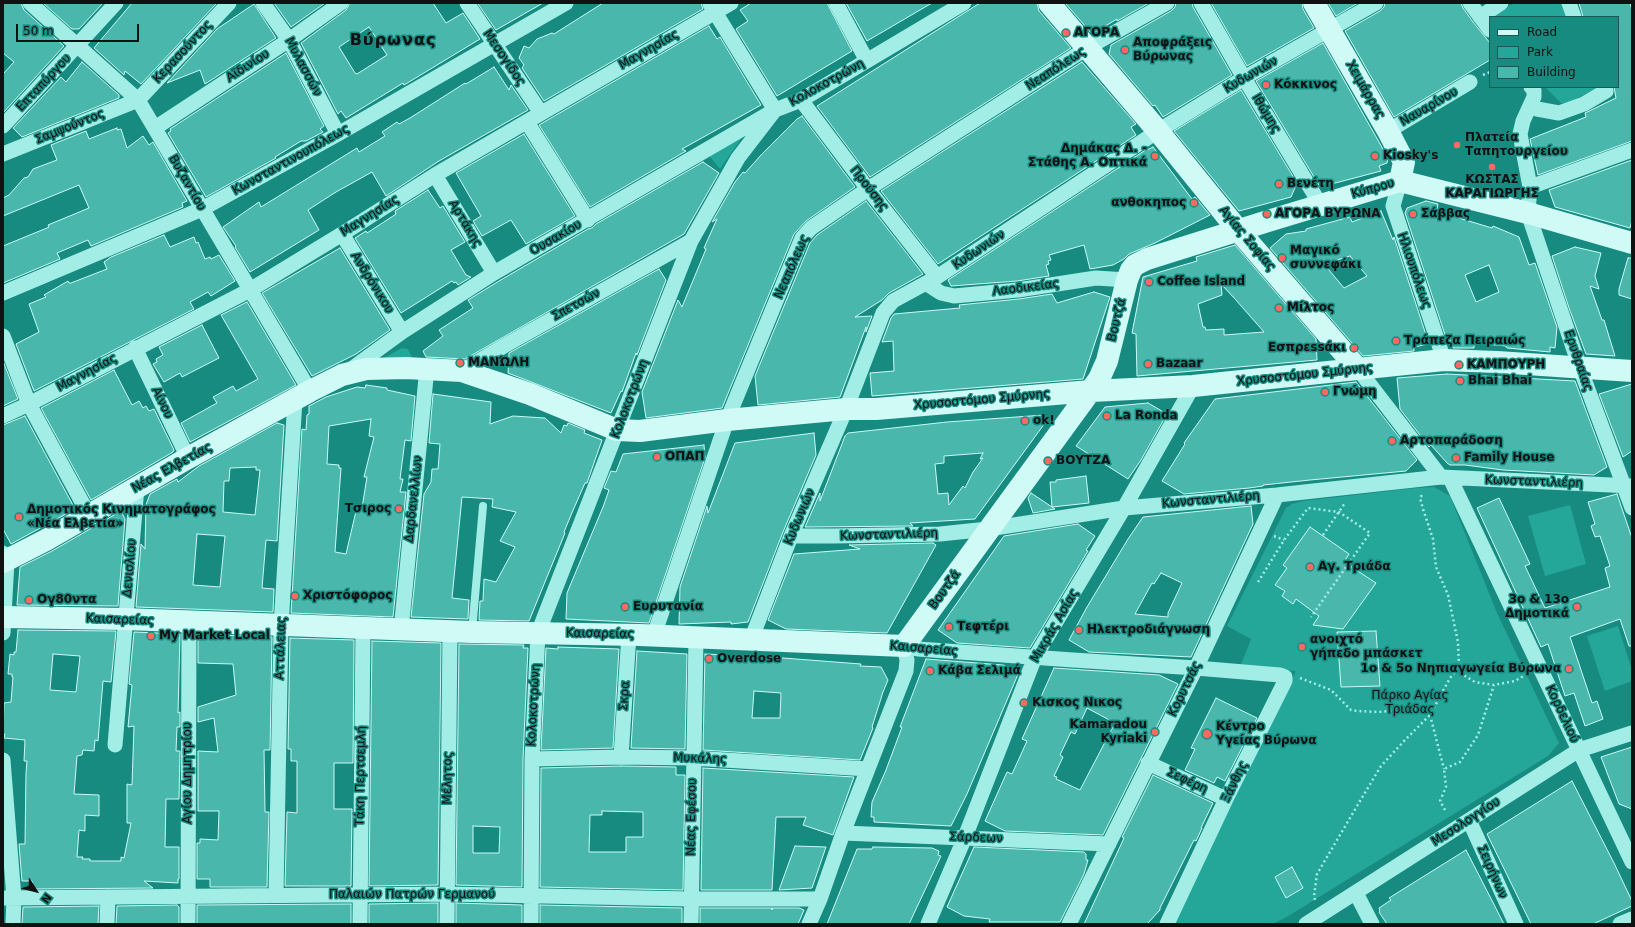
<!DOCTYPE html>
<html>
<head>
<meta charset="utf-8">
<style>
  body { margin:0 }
  #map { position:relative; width:1635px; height:927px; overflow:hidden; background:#188b81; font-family:"DejaVu Sans",sans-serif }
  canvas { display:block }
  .frame { position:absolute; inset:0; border:4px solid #111; pointer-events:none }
  .legend { position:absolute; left:1489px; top:16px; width:130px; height:72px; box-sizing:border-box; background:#188b81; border:1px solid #155a54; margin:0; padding:5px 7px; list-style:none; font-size:12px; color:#111 }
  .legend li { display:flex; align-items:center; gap:8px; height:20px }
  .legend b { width:20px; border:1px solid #155a54 }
  .north { position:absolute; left:16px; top:871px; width:40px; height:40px; -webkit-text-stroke:3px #188b81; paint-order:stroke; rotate:126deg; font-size:11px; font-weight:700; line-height:16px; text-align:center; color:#111 }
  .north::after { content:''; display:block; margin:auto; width:14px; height:18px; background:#111; clip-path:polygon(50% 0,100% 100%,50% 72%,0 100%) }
  .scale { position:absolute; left:16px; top:24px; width:123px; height:18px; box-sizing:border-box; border:2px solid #111; border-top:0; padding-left:5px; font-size:12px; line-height:14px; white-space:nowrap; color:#111; -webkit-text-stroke:3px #188b81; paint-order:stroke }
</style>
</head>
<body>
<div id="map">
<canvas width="1635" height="927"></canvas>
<div class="frame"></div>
<ul class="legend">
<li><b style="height:5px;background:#cffaf6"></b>Road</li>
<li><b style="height:11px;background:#24a699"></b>Park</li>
<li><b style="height:11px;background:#4ab7ad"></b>Building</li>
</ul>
<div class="north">N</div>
<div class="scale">50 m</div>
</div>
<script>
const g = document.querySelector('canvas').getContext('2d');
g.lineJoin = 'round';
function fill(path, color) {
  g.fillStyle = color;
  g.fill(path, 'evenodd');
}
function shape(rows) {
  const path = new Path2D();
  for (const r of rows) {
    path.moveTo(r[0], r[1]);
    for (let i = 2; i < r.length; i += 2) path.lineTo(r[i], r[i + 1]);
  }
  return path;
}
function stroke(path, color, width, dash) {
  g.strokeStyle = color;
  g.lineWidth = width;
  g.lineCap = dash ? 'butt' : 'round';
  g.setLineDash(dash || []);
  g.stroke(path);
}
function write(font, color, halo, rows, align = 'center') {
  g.font = font + ' "DejaVu Sans",sans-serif';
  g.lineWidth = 3;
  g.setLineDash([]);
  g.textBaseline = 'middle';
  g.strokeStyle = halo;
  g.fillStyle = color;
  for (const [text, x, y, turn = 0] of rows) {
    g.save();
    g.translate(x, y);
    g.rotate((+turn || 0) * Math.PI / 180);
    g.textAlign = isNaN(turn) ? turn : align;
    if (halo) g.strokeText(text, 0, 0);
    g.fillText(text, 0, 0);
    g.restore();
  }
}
const green = shape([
  [1514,3,1565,3,1570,17,1492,16],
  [1545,87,1599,87,1566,104,1561,103],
  [748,129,720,169,707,153],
  [402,348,408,349,413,360,380,360],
  [1434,487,1450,496,1497,613,1559,743,1548,756,1285,918,1272,924,1173,924,1296,671,1240,667,1251,639,1227,626,1286,508,1292,504,1303,501,1416,488],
  [1570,505,1586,564,1545,576,1528,516],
  [1618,626,1632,670,1632,681,1605,691,1587,636]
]);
const building = shape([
  [3,3,21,3,24,10,64,46,3,113,3,74,14,62,3,53,3,3],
  [43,3,103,3,79,29,72,29,43,3],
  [132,3,217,3,141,84,125,71,124,75,94,48,132,3],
  [274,3,325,3,291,27,274,3],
  [350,3,433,3,446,23,463,13,480,39,404,85,403,83,346,118,341,111,338,114,301,43,346,10,350,3],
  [369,27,387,55,357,74,355,73,339,47,369,27],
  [480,3,543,3,496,30,478,4,480,3],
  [603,3,701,3,703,9,544,101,522,68,524,65,519,58,524,46,529,48,537,39,552,33,554,34,603,3],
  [751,3,827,3,852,51,777,96,736,29,748,21,740,10,751,3],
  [846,3,932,3,867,41,846,3],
  [980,3,1037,3,1039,11,1071,48,870,177,817,106,980,3],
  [1065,3,1149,3,1117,21,1117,19,1092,34,1065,3],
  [1176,3,1192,3,1193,7,1232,75,1163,117,1155,105,1153,106,1109,54,1111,45,1171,11,1175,7,1176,3],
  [1211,3,1302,3,1303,9,1314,28,1247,66,1211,3],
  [1328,3,1358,3,1336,16,1328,3],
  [1385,3,1461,3,1463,8,1473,22,1490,43,1490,60,1394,117,1345,31,1380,11,1384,7,1385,3],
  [1579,3,1630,3,1632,10,1632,141,1538,175,1530,139,1586,117,1585,113,1616,98,1614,87,1618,87,1618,17,1583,17,1579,3],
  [254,4,276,38,205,84,200,70,167,83,217,29,254,4],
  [709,26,717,39,720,37,761,105,682,149,686,151,590,207,539,125,709,26],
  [1323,43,1388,158,1387,163,1379,166,1381,171,1320,187,1256,81,1323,43],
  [286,53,324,126,320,129,323,132,306,141,301,141,275,157,276,158,206,197,168,133,171,131,170,129,286,53],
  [82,62,119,95,119,98,22,137,13,128,61,77,66,82,82,62],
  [1082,62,1136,124,1131,127,1136,135,938,264,881,191,1082,62],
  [494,67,509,90,511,85,528,110,439,161,386,196,372,172,336,192,308,210,319,230,250,272,235,247,236,246,223,227,259,202,261,207,357,148,359,152,385,136,382,132,397,122,399,124,410,118,465,83,466,84,494,67],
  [1241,90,1297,183,1291,197,1239,211,1174,131,1241,90],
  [802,116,855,187,806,221,794,234,722,408,646,418,642,392,678,300,682,307,706,249,704,248,717,219,712,222,735,182,743,172,745,173,761,155,797,119,802,116],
  [117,128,117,130,121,129,127,148,143,136,149,145,153,142,187,201,182,203,183,207,91,246,88,240,57,253,60,259,3,283,3,246,47,228,49,227,48,225,89,208,79,185,3,216,3,198,9,195,24,178,28,177,33,169,57,160,51,145,86,131,89,139,117,128],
  [524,134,575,216,526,244,511,220,482,236,473,221,481,216,456,173,524,134],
  [1153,147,1192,199,1195,197,1210,215,1155,243,1129,254,1124,259,1113,265,1090,269,1084,245,1049,255,1051,260,1048,261,1049,264,1046,265,1049,276,1017,281,951,286,948,280,1147,149,1147,150,1153,147],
  [1632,160,1632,220,1630,228,1555,207,1549,190,1632,160],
  [703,162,719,173,684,234,465,359,426,357,423,351,443,336,439,330,473,308,468,300,499,281,588,229,592,228,596,224,703,162],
  [428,190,440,208,443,206,465,242,451,250,466,275,471,277,458,285,456,282,454,283,452,281,401,313,355,238,366,231,367,233,393,216,396,214,395,211,428,190],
  [866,201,923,274,889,293,882,300,855,317,872,316,866,332,866,327,840,397,758,405,755,376,810,243,817,235,866,201],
  [1426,201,1438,204,1437,209,1443,211,1442,213,1492,228,1493,226,1519,237,1529,265,1535,263,1557,327,1555,348,1550,347,1550,352,1507,348,1506,346,1474,343,1474,348,1453,348,1450,340,1447,341,1405,213,1407,208,1426,201],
  [1489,265,1499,292,1476,302,1465,275,1489,265],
  [1381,211,1393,240,1394,237,1429,344,1414,347,1414,351,1363,356,1270,248,1286,234,1306,231,1306,229,1350,217,1352,222,1381,211],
  [1350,256,1367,276,1344,288,1324,264,1350,256],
  [164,235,170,247,194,237,196,243,198,242,205,259,210,257,211,259,219,255,235,281,211,296,208,292,190,302,194,309,34,391,16,344,39,332,29,304,46,297,44,295,68,281,69,283,71,283,107,269,104,262,111,257,164,235],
  [1235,245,1316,339,1317,360,1137,376,1136,334,1132,333,1143,277,1197,261,1196,257,1235,245],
  [1221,284,1235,299,1264,332,1224,335,1224,329,1206,330,1205,327,1203,327,1198,304,1222,295,1221,284],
  [1575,247,1601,253,1595,276,1599,289,1590,286,1602,320,1604,320,1615,356,1586,354,1569,308,1552,256,1575,247],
  [340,248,390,330,356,354,312,376,262,293,340,248],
  [1628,258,1632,258,1632,299,1619,295,1619,289,1628,258],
  [659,269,666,280,637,355,636,353,622,392,621,391,611,413,508,373,509,353,659,269],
  [1094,292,1110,297,1083,379,872,396,870,373,894,371,893,341,882,342,891,318,894,314,960,308,959,305,1019,299,1052,294,1057,303,1094,292],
  [247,302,296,385,190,442,181,423,217,403,213,397,233,386,236,391,258,379,221,315,247,302],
  [202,325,219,358,182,377,180,373,164,382,153,364,157,362,156,359,163,355,159,347,202,325],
  [3,361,18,399,3,406,3,361],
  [114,370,132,405,139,401,143,408,146,406,149,411,154,409,174,450,173,452,91,500,41,408,114,370],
  [1447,374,1575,381,1607,467,1594,475,1503,470,1465,465,1450,465,1447,463,1431,445,1429,447,1400,409,1397,378,1447,374],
  [1356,382,1417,460,1406,471,1310,480,1263,485,1263,486,1249,488,1184,494,1162,481,1185,444,1184,443,1215,399,1356,382],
  [1632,384,1632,451,1623,457,1599,394,1632,384],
  [366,385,387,388,387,390,415,396,411,441,405,440,400,479,403,479,400,492,406,492,393,617,291,613,302,429,306,430,307,415,309,414,309,406,326,397,357,387,365,388,366,385],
  [371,419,369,436,374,437,364,477,367,477,362,508,357,507,346,554,335,552,341,468,339,468,339,465,327,464,329,426,371,419],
  [433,394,491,402,490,424,513,416,545,418,561,433,564,425,567,426,568,423,585,430,584,433,602,440,587,483,585,483,571,515,564,532,565,533,529,621,479,620,480,601,483,601,484,579,496,582,515,547,500,541,516,512,492,507,493,499,462,497,452,598,469,600,468,619,411,617,424,494,431,482,432,469,438,469,440,444,429,443,433,394],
  [1148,403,1167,414,1141,460,1128,479,1076,446,1105,407,1148,403],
  [1044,415,1045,423,975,519,910,523,913,526,805,527,820,493,820,501,845,436,848,433,947,422,1044,415],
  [983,453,980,459,983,458,973,472,965,488,963,486,949,505,948,493,938,494,935,464,944,463,944,456,983,453],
  [25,416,75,509,11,544,3,529,3,425,25,416],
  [277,423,284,425,277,541,266,540,262,588,274,589,273,612,136,607,141,544,145,549,146,505,150,494,177,479,178,482,199,466,277,423],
  [256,467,256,470,260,470,255,515,223,512,224,481,229,481,230,468,256,467],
  [197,534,225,536,220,587,193,585,197,534],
  [814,433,816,455,783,532,748,622,731,624,731,622,679,624,680,587,707,506,708,513,735,443,814,433],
  [704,445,705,458,649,623,566,619,567,593,603,507,609,490,604,488,611,471,616,472,623,454,704,445],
  [1086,476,1089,503,1052,507,1050,482,1056,482,1056,480,1086,476],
  [1031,493,1055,509,1033,513,1028,498,1031,493],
  [1617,494,1632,538,1632,646,1629,646,1620,619,1570,637,1592,703,1597,701,1603,719,1585,726,1574,693,1565,696,1548,644,1541,647,1477,508,1499,498,1530,564,1525,566,1545,608,1610,587,1605,568,1610,566,1600,536,1595,537,1591,526,1595,524,1588,502,1617,494],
  [1251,506,1253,524,1191,657,1089,652,1069,640,1087,607,1128,539,1143,517,1251,506],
  [1161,573,1182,583,1168,613,1168,617,1135,614,1152,583,1154,584,1161,573],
  [121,511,125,519,118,606,17,605,20,567,52,551,121,511],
  [1078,524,1095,536,1086,550,1088,551,1030,648,957,643,938,630,1004,536,1078,524],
  [1310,527,1349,554,1344,562,1376,583,1343,629,1313,625,1319,616,1296,599,1293,604,1282,596,1285,591,1275,585,1287,568,1283,565,1310,527],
  [933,543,936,545,887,633,786,629,768,620,794,554,860,549,849,545,933,543],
  [18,630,116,631,111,682,103,681,98,741,95,740,94,751,83,750,82,755,77,756,74,794,99,795,99,816,85,815,85,831,79,830,77,857,83,857,82,859,90,859,90,861,121,861,121,857,124,858,131,823,127,823,127,784,132,785,134,726,128,727,132,685,129,684,134,632,180,634,178,713,180,712,180,727,177,727,176,751,180,751,179,799,166,799,165,847,179,847,179,879,178,879,178,883,144,881,153,888,33,889,32,881,22,881,19,844,25,844,26,773,27,761,24,761,25,740,4,738,5,734,3,734,4,703,11,702,13,677,12,677,12,674,8,674,10,654,14,655,14,652,16,652,18,630],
  [53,654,80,656,76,692,50,690,53,654],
  [1376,631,1380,686,1341,687,1337,632,1376,631],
  [198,634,272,637,270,750,264,750,265,812,269,812,267,887,210,887,210,879,197,879,197,843,200,843,200,839,218,840,219,811,198,811,198,751,218,752,214,718,198,722,198,707,236,695,233,664,198,663,198,634],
  [290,638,354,640,353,763,334,763,334,809,352,809,351,886,285,886,287,812,297,813,297,761,291,761,291,749,288,749,290,638],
  [372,641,441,643,438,885,369,886,372,641],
  [459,644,524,645,523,648,528,648,523,759,522,887,456,885,459,644],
  [473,826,500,827,499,853,473,853,473,826],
  [558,647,619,649,613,748,541,750,546,648,558,649,558,647],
  [637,651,687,654,685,749,631,748,637,651],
  [705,654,728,655,727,657,757,660,757,656,861,664,860,666,881,667,888,680,883,692,872,727,873,728,860,760,703,750,705,654],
  [754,691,781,693,780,718,752,718,754,691],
  [926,659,1003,665,1019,672,967,794,951,826,874,822,874,817,871,817,872,802,886,770,902,727,900,727,926,659],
  [1054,668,1159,675,1178,684,1103,835,1005,831,985,821,1007,772,1012,774,1027,741,1022,739,1054,668],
  [1087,708,1115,723,1080,790,1056,779,1057,777,1054,776,1063,757,1060,755,1071,732,1075,734,1087,708],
  [1216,698,1257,718,1225,781,1217,777,1214,783,1185,770,1195,749,1191,748,1216,698],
  [1632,747,1632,809,1619,804,1601,757,1632,747],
  [621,766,676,767,676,775,685,775,683,890,540,887,541,768,621,766],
  [602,811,643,812,643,837,626,837,626,852,589,852,590,815,602,815,602,811],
  [703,768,854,777,833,835,803,825,806,817,776,817,772,890,701,890,703,768],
  [1153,775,1213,803,1201,828,1202,828,1196,841,1194,840,1160,908,1160,910,1147,924,1084,924,1124,838,1122,837,1153,775],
  [1572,781,1614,863,1632,901,1632,906,1593,924,1531,924,1487,834,1572,781],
  [795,846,826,847,812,888,779,890,795,846],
  [873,847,932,848,939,851,938,855,941,856,909,924,827,924,857,849,872,849,873,847],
  [974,847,1084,852,1086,854,1086,860,1088,860,1084,874,1060,922,989,922,990,919,964,916,947,907,974,847],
  [1466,850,1504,924,1387,924,1379,912,1380,911,1379,908,1391,900,1389,898,1466,850],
  [1292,867,1303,888,1286,898,1275,877,1292,867],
  [438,903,438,924,369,924,369,904,438,903],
  [456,903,522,905,522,924,456,924,456,903],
  [351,904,351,924,197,924,197,905,351,904],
  [177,905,179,907,179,924,116,924,117,906,177,905],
  [540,905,682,908,682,924,540,924,540,905],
  [99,906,98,924,22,924,23,907,99,906],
  [700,908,772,908,772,910,772,908,799,908,804,910,798,924,700,924,700,908]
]);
const path = shape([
  [1483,75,1490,72],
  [1323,535,1345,503],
  [1274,536,1284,540],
  [1258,582,1284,540,1308,508,1339,512,1370,533,1311,617],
  [1459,667,1465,676,1475,682,1494,685,1515,681,1527,674],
  [1300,678,1331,690,1351,710,1357,711,1378,712,1434,707],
  [1430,715,1444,769],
  [1445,810,1440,801,1446,787,1444,769,1460,762,1478,735,1494,685],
  [1315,900,1314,896,1317,874,1360,801,1381,766,1405,740,1430,715,1450,678,1459,667,1458,642,1448,595,1436,567,1433,539,1423,509,1420,498,1422,495]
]);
const lane = shape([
  [472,631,483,506]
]);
const street = shape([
  [30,3,138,100,310,391],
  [263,3,289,40,338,134],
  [467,3,541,113],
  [836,3,867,61],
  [1201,3,1244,78,1320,204],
  [1470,3,1490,30],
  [1569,3,1574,17],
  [710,4,775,110],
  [1480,17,1501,3],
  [801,100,868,189,937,277],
  [1532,105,1537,109,1559,113,1584,104,1606,91,1605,87],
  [527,122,588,220],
  [3,126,116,3],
  [155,128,289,40,341,3],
  [1388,131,1470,82],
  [1632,150,1530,187,1528,213,1580,368,1632,508],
  [3,154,138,100,229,3],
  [435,175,494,273],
  [1400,181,1393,206,1444,360],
  [1530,187,1520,134,1523,121,1534,97,1534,90,1531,87],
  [342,234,402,332],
  [927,284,941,293,954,296,1018,290,1096,278,1127,280],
  [3,293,202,209,338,134,566,3],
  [3,336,29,404,89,515],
  [135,348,188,458],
  [1358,369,1441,477],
  [350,370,402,332,494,273,775,110,801,100,964,3],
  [462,371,504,346,691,241],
  [3,416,29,404,250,290,342,234,435,175,731,3],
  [1450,478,1632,862],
  [791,536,834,536,940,534,988,529,1124,508,1277,495,1441,477,1632,486],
  [3,553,7,561,3,633],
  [401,630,427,368],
  [654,635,727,420,802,238,811,228,868,189,1087,48,1167,3],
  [751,640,791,536,846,409,883,313,893,301,937,277,1158,131,1244,78,1376,3],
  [115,745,137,487],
  [621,757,629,634],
  [532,759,621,757,693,758,868,769],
  [3,760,14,898,13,924],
  [1148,763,1226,799],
  [1469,820,1516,924],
  [843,833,1109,844],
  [1356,893,1372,924],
  [276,895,281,626,295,400],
  [3,898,447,894,691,899,820,899],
  [107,924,108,897],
  [188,924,189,622],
  [360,924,363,628],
  [447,924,450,631],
  [531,924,532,759,538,633,691,241,738,158,775,110],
  [691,924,696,637],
  [809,924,820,899,843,833,906,671,907,660,904,646,918,649,1073,660,1196,668,1280,675,1285,677,1285,681,1226,799,1167,924],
  [928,924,965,837,1035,657,1124,508,1193,386],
  [1069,924,1196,668,1277,495],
  [1306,924,1579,750,1632,733],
  [1620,924,1632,919]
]);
const secondary = shape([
  [1049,3,1158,131,1238,230,1358,369],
  [1314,3,1388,131,1404,162,1400,181],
  [3,562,46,540,188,458,310,391,342,375,366,369,406,368,462,371,530,394,617,430,640,431,727,420,846,409,876,409,1091,391,1193,386,1444,360,1497,362,1632,371],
  [3,617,125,619,472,632,640,635,904,646,1099,379,1107,361,1127,280,1131,270,1135,265,1147,259,1268,221,1400,181,1528,213,1632,243]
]);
const markers = [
  [1066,33,4,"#ff695f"],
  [1125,50,4,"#ff695f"],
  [1266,85,4,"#ff695f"],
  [1457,145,4,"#ff695f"],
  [1155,156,4,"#ff695f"],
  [1375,156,4,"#ff695f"],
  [1492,167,4,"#ff695f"],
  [1279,184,4,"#ff695f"],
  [1194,203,4,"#ff695f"],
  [1267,214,4,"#ff695f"],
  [1413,214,4,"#ff695f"],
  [1282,258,4,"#ff695f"],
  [1149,282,4,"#ff695f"],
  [1279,308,4,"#ff695f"],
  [1396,341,4,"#ff695f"],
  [1354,348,4,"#ff695f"],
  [460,363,4,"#ff695f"],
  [1148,364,4,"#ff695f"],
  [1459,365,4,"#ff695f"],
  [1460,381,4,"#ff695f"],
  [1325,392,4,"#ff695f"],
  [1107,416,4,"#ff695f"],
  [1025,421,4,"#ff695f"],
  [1392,441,4,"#ff695f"],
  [657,457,4,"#ff695f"],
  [1456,458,4,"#ff695f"],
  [1048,461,4,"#ff695f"],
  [399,509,4,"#ff695f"],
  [19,517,4,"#ff695f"],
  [1310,567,4,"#ff695f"],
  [295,596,4,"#ff695f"],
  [29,600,4,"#ff695f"],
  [625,607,4,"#ff695f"],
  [1577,607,4,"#ff695f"],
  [949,627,4,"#ff695f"],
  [1079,630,4,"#ff695f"],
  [151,636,4,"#ff695f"],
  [1302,647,4,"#ff695f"],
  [709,659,4,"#ff695f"],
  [1569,669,4,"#ff695f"],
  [930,671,4,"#ff695f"],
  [1024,703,4,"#ff695f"],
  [1155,732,4,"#ff695f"],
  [1207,734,5,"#ff695f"]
];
const poiNames = [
  ["ΑΓΟΡΑ",1074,33],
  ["Αποφράξεις",1133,43],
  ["Βύρωνας",1133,57],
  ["Κόκκινος",1274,85],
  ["Πλατεία",1465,138],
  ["Ταπητουργείου",1465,152],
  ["Δημάκας Δ. -",1147,149,"right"],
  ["Στάθης Α. Οπτικά",1147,163,"right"],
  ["Kiosky's",1383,156],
  ["ΚΩΣΤΑΣ",1492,180,"center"],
  ["ΚΑΡΑΓΙΩΡΓΗΣ",1492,194,"center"],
  ["Βενέτη",1287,184],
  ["ανθοκηπος",1186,203,"right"],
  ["ΑΓΟΡΑ ΒΥΡΩΝΑ",1275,214],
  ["Σάββας",1421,214],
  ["Μαγικό",1290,251],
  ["συννεφάκι",1290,265],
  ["Coffee Island",1157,282],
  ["Μίλτος",1287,308],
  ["Τράπεζα Πειραιώς",1404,341],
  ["Εσπρεssάκι",1346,348,"right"],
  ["ΜΑΝΏΛΗ",468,363],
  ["Bazaar",1156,364],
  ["ΚΑΜΠΟΥΡΗ",1467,365],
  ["Bhai Bhai",1468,381],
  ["Γνώμη",1333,392],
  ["La Ronda",1115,416],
  ["ok!",1033,421],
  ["Αρτοπαράδοση",1400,441],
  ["ΟΠΑΠ",665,457],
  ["Family House",1464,458],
  ["ΒΟΥΤΖΑ",1056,461],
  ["Τσιρος",391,509,"right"],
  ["Δημοτικός Κινηματογράφος",27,510],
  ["«Νέα Ελβετία»",27,524],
  ["Αγ. Τριάδα",1318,567],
  ["Χριστόφορος",303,596],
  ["Ογ80ντα",37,600],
  ["3o & 13o",1569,600,"right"],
  ["Δημοτικά",1569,614,"right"],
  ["Ευρυτανία",633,607],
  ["Τεφτέρι",957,627],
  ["Ηλεκτροδιάγνωση",1087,630],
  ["My Market Local",159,636],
  ["ανοιχτό",1310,640],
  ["γήπεδο μπάσκετ",1310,654],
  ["Overdose",717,659],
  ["1ο & 5ο Νηπιαγωγεία Βύρωνα",1561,669,"right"],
  ["Κάβα Σελιμά",938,671],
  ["Κισκος Νικος",1032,703],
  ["Kamaradou",1147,725,"right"],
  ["Kyriaki",1147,739,"right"],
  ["Κέντρο",1216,727],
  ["Υγείας Βύρωνα",1216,741]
];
const streetNames = [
  ["Μαγνησίας",649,50,-30],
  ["Κερασούντος",183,52,-47],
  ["Μεσογίδος",504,58,56],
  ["Αϊδινίου",248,66,-33],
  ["Μυλασσών",303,67,62],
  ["Νεαπόλεως",1056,69,-33],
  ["Κυδωνιών",1251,75,-30],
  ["Επταπύργου",44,83,-47],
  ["Κολοκοτρώνη",827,83,-29],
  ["Χειμάρρας",1365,90,60],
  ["Ναυαρίνου",1429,107,-30],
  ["Ιθώμης",1266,114,59],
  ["Σαμψούντος",70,127,-22],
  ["Κωνσταντινουπόλεως",291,160,-29],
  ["Βυζαντίου",187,183,60],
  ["Προύσης",869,189,52],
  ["Κύπρου",1373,189,-16],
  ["Μαγνησίας",370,216,-32],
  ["Αρτάκης",465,224,59],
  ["Ουσακίου",556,238,-30],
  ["Αγίας Σοφίας",1247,239,50],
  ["Κυδωνιών",979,250,-34],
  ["Νεαπόλεως",792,267,-66],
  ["Ηλιουπόλεως",1414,271,71],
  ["Ανδρόνικου",372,283,58],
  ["Λαοδικείας",1026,288,-7],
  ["Σπετσών",576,305,-29],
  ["Βουτζά",1117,320,-76],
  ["Ερυθραίας",1578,361,71],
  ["Μαγνησίας",87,373,-28],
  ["Χρυσοστόμου Σμύρνης",1305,375,-6],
  ["Κολοκοτρώνη",630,399,-69],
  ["Χρυσοστόμου Σμύρνης",982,400,-5],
  ["Αίνου",162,403,64],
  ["Νέας Ελβετίας",172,468,-29],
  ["Κωνσταντιλιέρη",1534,482,2],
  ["Δαρδανελλίων",414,499,-84],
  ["Κωνσταντιλιέρη",1211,500,-5],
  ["Κυδωνιών",800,517,-67],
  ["Κωνσταντιλιέρη",889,535,-2],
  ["Δενισλίου",130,568,-85],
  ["Βουτζά",945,590,-54],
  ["Καισαρείας",120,620,2],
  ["Μικράς Ασίας",1055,626,-60],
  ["Καισαρείας",600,634,1],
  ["Αττάλειας",281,648,-88],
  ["Καισαρείας",924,649,5],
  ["Κορυτσάς",1185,689,-64],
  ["Σκρα",625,696,-86],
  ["Κολοκοτρώνη",534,705,-87],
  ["Κορδελιού",1562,714,65],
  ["Μυκάλης",700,759,2],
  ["Αγίου Δημητρίου",188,773,-90],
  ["Τάκη Περτσεμλή",361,776,-89],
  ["Μέλητος",448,778,-89],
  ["Σεφέρη",1187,781,25],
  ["Ξάνθης",1235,782,-64],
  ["Νέας Εφέσου",692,817,-89],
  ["Μεσολογγίου",1466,822,-33],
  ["Σάρδεων",976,838,2],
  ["Σειρήνων",1492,872,66],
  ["Παλαιών Πατρών Γερμανού",412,895]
];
const parkNames = [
  ["Πάρκο Αγίας",1410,696],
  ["Τριάδας",1410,710]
];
const districtNames = [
  ["Βύρωνας",393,41]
];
fill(green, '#24a699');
fill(building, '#4ab7ad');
stroke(building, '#c8faf5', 1);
stroke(path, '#a2eee6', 2.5, [2, 3]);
stroke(lane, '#a2eee6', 8);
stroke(street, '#a2eee6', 15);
stroke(secondary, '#cffaf6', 22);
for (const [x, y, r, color] of markers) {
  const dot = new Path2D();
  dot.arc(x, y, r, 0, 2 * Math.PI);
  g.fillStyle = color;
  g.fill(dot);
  stroke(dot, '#188b81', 1.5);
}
write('bold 12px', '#111', '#188b81', poiNames, 'left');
write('12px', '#111', '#188b81', streetNames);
write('12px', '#111', '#188b81', parkNames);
g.letterSpacing = '1px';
write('bold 16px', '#111', '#188b81', districtNames);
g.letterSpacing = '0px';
</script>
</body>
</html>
